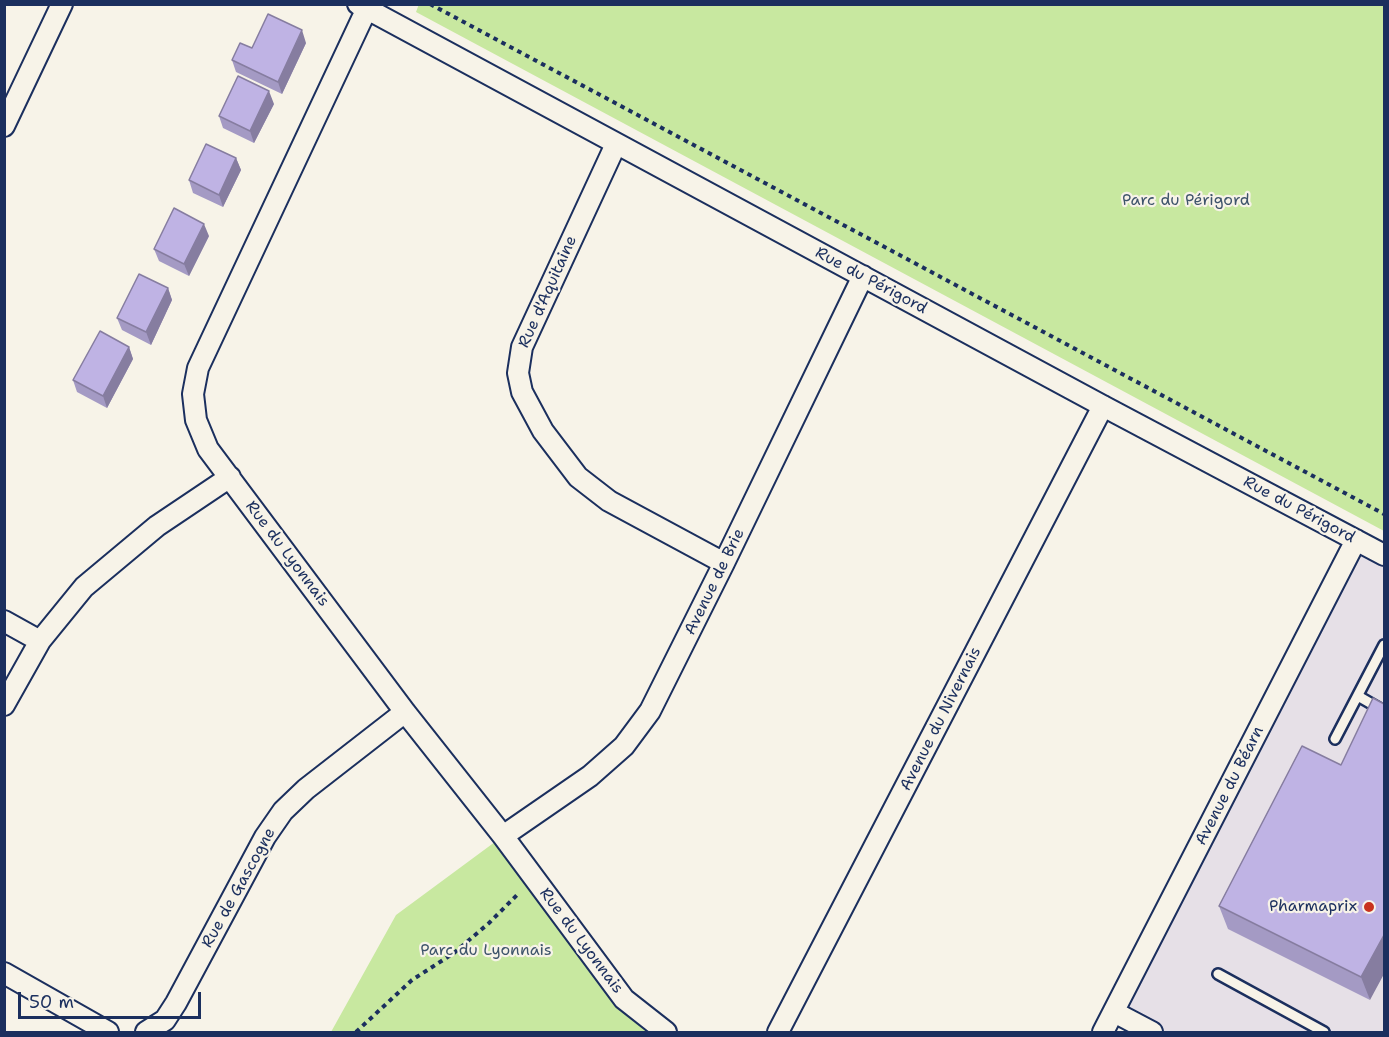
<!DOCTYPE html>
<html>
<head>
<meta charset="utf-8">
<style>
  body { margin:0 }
  #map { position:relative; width:1389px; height:1037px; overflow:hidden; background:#f7f3e8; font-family:"Shantell Sans",sans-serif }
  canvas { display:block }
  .frame { position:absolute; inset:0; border:6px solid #1b2f5e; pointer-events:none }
  .scale { position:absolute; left:18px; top:992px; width:183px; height:27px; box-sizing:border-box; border:3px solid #1b2f5e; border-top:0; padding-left:8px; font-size:18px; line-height:21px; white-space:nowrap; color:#1b2f5e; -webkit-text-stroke:4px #f7f3e8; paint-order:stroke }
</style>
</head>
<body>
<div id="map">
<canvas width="1389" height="1037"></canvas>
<div class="frame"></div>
<div class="scale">50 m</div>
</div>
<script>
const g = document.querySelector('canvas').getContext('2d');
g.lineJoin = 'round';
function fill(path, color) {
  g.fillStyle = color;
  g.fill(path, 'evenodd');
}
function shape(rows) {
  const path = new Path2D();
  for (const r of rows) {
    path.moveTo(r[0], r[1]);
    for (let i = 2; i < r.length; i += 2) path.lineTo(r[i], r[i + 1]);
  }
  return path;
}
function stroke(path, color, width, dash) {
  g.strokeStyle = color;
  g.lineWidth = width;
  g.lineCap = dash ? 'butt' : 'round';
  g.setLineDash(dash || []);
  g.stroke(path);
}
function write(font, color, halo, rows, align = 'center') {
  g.font = font + ' "Shantell Sans",sans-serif';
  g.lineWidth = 4.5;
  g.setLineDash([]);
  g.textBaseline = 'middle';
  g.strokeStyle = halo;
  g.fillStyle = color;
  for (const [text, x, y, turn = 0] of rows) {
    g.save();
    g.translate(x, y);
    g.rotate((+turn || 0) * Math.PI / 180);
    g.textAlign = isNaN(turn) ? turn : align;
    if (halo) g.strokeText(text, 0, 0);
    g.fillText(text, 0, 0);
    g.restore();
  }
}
const built = shape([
  [1356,540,1384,555,1384,1032,1152,1032,1114,1012]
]);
const green = shape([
  [419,4,1384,5,1384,531,416,12],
  [503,836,624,999,666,1032,331,1032,396,915]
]);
const path = shape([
  [430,4,1384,514],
  [356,1032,412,980,454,953,489,923,519,893]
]);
const lane = shape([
  [1358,696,1384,711],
  [1335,739,1384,645],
  [1218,974,1324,1032]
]);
const street = shape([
  [358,4,1103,406,1384,555],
  [369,4,198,368,193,394,196,420,208,449,405,712,503,836,624,999,666,1032],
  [4,126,62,4],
  [616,144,522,347,518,373,522,392,543,431,578,477,609,501,724,563],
  [4,621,40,641],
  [4,705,40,641,84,587,157,526,230,477],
  [503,836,590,776,624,746,650,711,724,563,863,276],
  [4,973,108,1032],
  [1114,1012,1152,1032],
  [146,1032,165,1020,176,1003,265,837,283,811,306,789,405,712],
  [778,1032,1103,406],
  [1103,1032,1356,540]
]);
const wall = shape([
  [306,43,282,94,236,72,232,60,252,48],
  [274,104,254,143,223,128,219,116],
  [236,158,241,170,223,207,193,193,189,180],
  [209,236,189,276,159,261,154,249],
  [168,288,172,300,151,345,122,330,117,318],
  [129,347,133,359,107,408,77,392,73,380],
  [1302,746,1370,1000,1228,929,1219,906]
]);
const shadedWall = shape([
  [302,30,306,43,282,94,278,82],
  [269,91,274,104,254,143,250,131],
  [236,158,241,170,223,207,219,195],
  [204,224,209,236,189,276,184,264],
  [168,288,172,300,151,345,146,332],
  [129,347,133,359,107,408,103,396],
  [1384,935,1384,974,1370,1000,1361,977]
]);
const building = shape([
  [268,14,302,30,278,82,232,60,240,43,252,48,268,14],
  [238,76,269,91,250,131,219,116,238,76],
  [206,144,236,158,219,195,189,180,206,144],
  [174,208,204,224,184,264,154,249,174,208],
  [139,274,168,288,146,332,117,318,139,274],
  [100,331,129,347,103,396,73,380,100,331],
  [1373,698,1384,704,1384,935,1361,977,1219,906,1302,746,1341,765,1373,698]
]);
const markers = [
  [1369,907,6,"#c8321e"]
];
const parkNames = [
  ["Parc du Périgord",1186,201],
  ["Parc du Lyonnais",486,951]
];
const streetNames = [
  ["Rue du Périgord",871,281,28],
  ["Rue d'Aquitaine",548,292,-66],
  ["Rue du Périgord",1299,510,28],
  ["Rue du Lyonnais",287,554,53],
  ["Avenue de Brie",715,582,-64],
  ["Avenue du Nivernais",941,719,-63],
  ["Avenue du Béarn",1230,786,-63],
  ["Rue de Gascogne",239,888,-61],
  ["Rue du Lyonnais",581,941,53]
];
const poiNames = [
  ["Pharmaprix",1357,907]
];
fill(built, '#e6e0e7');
fill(green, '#c8e8a0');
stroke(lane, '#1b2f5e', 14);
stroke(street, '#1b2f5e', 24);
stroke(path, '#1b2f5e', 4, [4.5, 4.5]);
stroke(lane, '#f7f3e8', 9);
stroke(street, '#f7f3e8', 20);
fill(wall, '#a49ac4');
fill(shadedWall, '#867da0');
fill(building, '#bfb3e4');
stroke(building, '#867da0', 1.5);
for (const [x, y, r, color] of markers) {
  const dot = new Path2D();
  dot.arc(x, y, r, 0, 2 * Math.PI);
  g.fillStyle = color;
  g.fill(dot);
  stroke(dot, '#f7f3e8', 2);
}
write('16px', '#3e546b', '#f7f3e8', parkNames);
write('16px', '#1b2f5e', '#f7f3e8', streetNames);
write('16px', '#1b2f5e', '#f7f3e8', poiNames, 'right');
</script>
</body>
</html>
